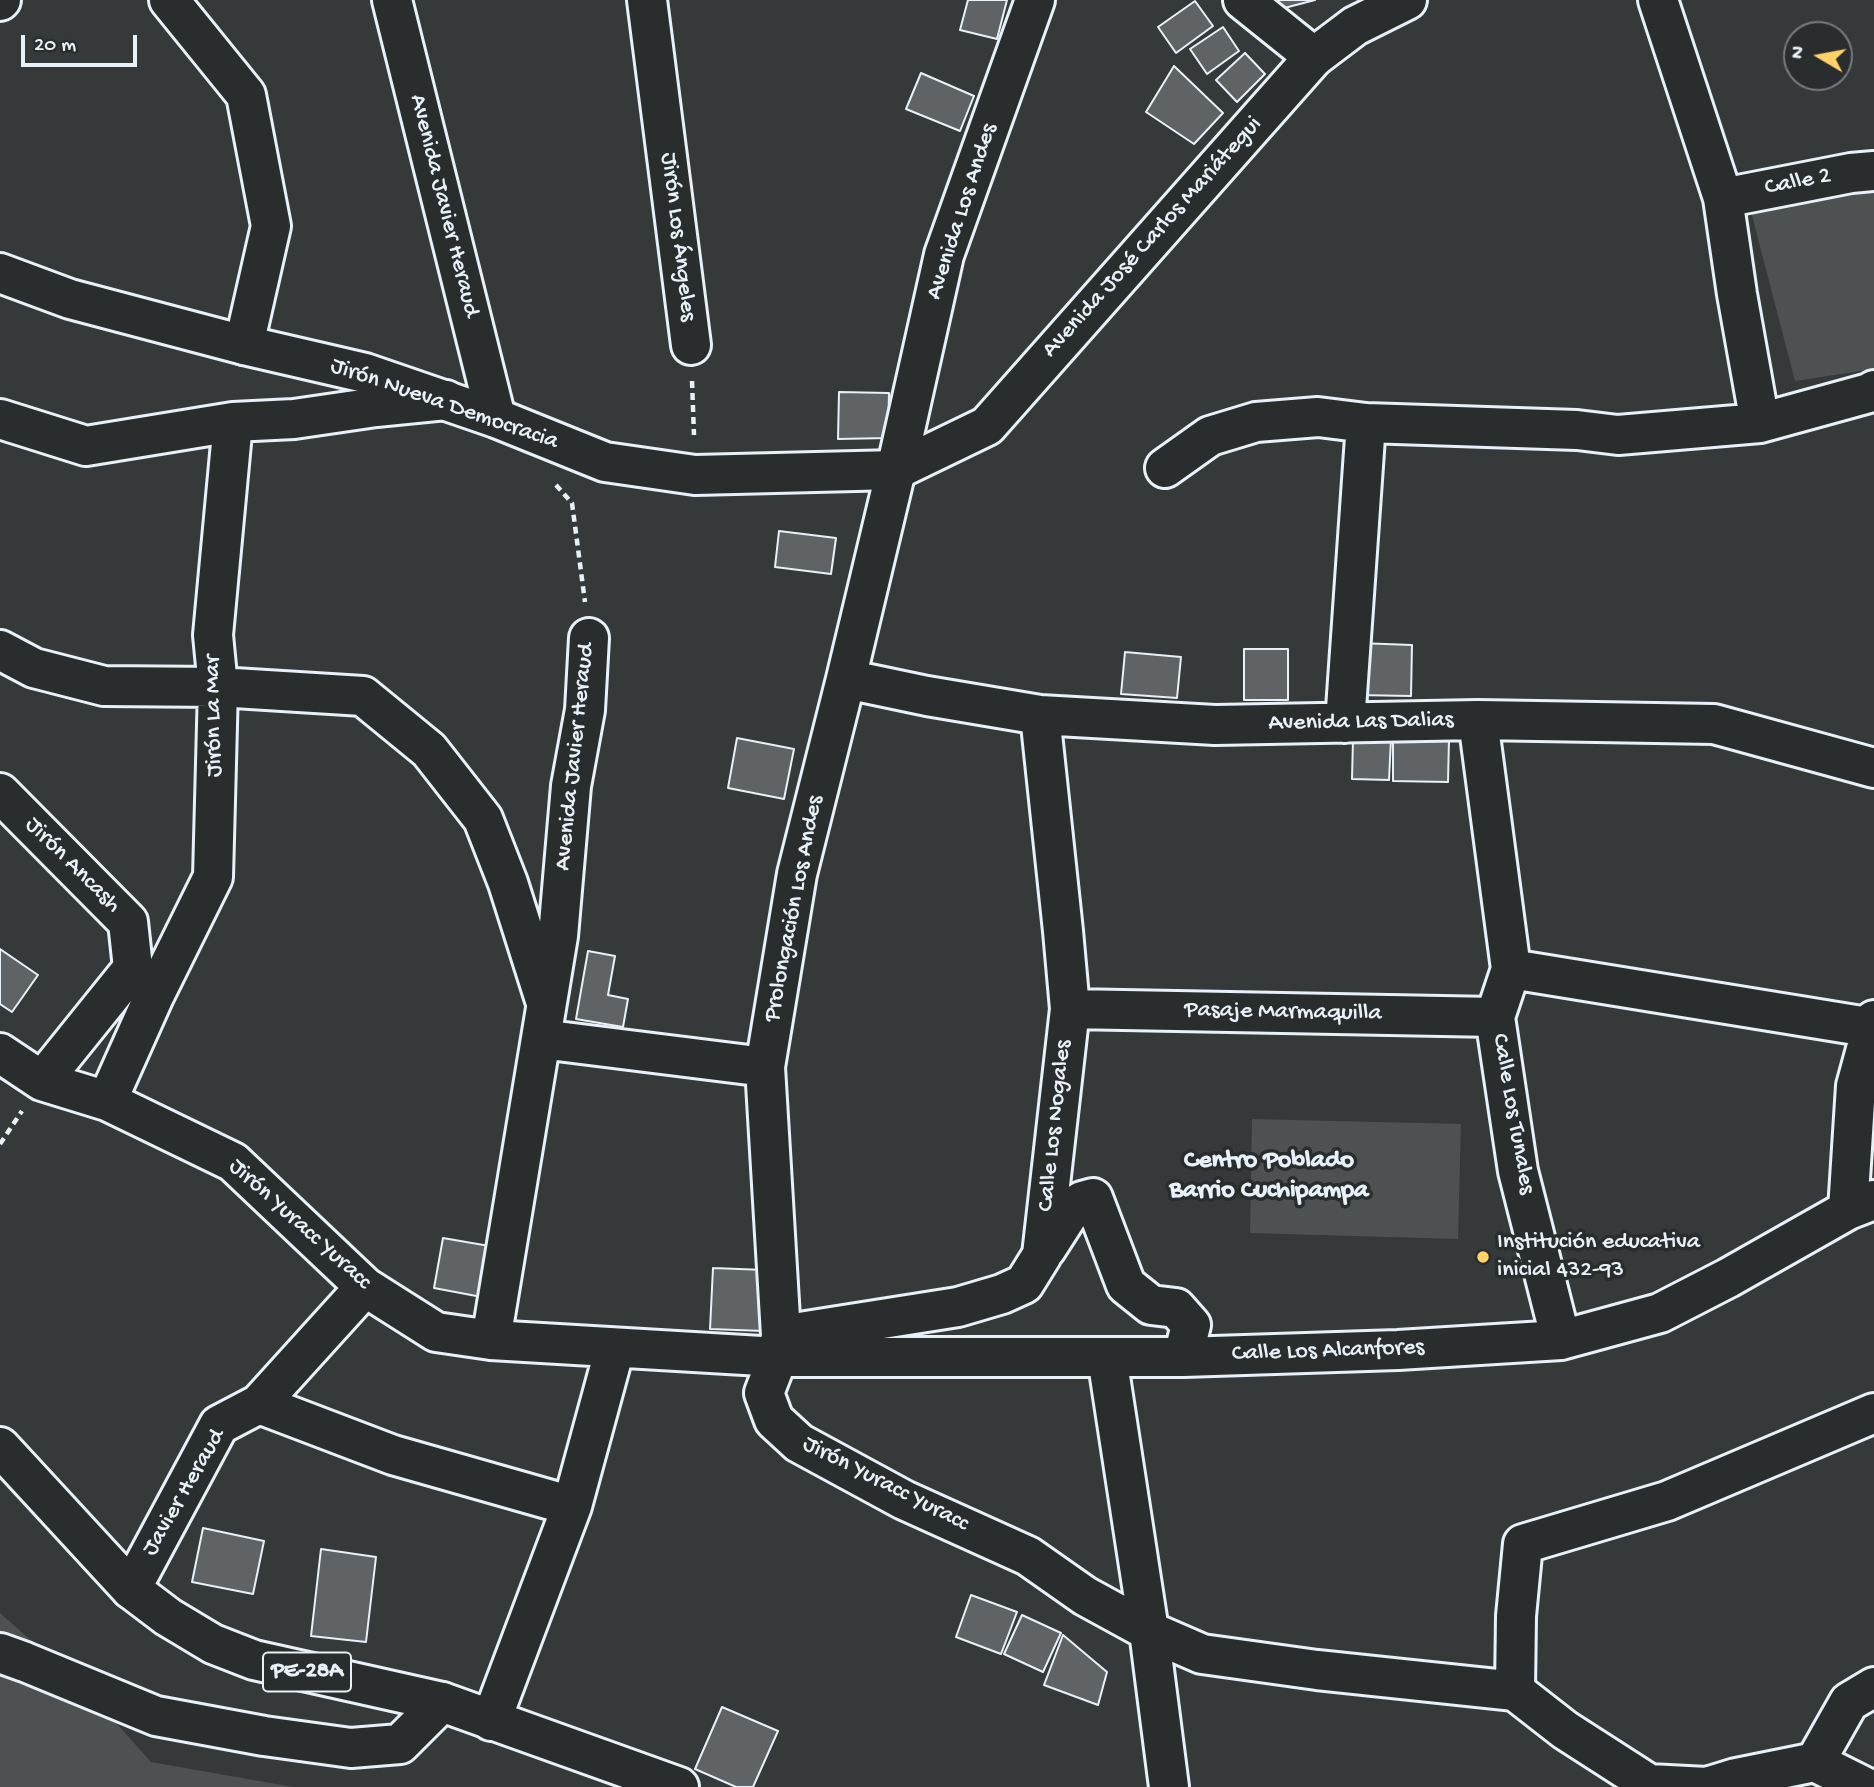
<!DOCTYPE html>
<html>
<head>
<meta charset="utf-8">
<style>
  body { margin:0 }
  #map { position:relative; width:1874px; height:1787px; overflow:hidden; background:#35393a; font-family:"Gochi Hand",sans-serif }
  canvas { display:block }
  .north { position:absolute; left:1783px; top:21px; width:70px; height:70px; box-sizing:border-box; background:#2a2d2e; border:2px solid #767b7f; border-radius:50%; rotate:280deg; font-size:19px; font-weight:700; line-height:28px; text-align:center; color:#e8f1f8 }
  .north::after { content:''; display:block; margin:auto; width:24px; height:32px; background:#ffd166; clip-path:polygon(50% 0,100% 100%,50% 72%,0 100%) }
  .scale { position:absolute; left:21px; top:35px; width:116px; height:32px; box-sizing:border-box; border:4px solid #e8f1f8; border-top:0; padding-left:9px; font-size:21px; line-height:24px; white-space:nowrap; color:#e8f1f8; -webkit-text-stroke:5px #2a2d2e; paint-order:stroke }
</style>
</head>
<body>
<div id="map">
<canvas width="1874" height="1787"></canvas>
<div class="north">N</div>
<div class="scale">20 m</div>
</div>
<script>
const g = document.querySelector('canvas').getContext('2d');
g.lineJoin = 'round';
function fill(path, color) {
  g.fillStyle = color;
  g.fill(path, 'evenodd');
}
function shape(rows) {
  const path = new Path2D();
  for (const r of rows) {
    path.moveTo(r[0], r[1]);
    for (let i = 2; i < r.length; i += 2) path.lineTo(r[i], r[i + 1]);
  }
  return path;
}
function stroke(path, color, width, dash) {
  g.strokeStyle = color;
  g.lineWidth = width;
  g.lineCap = dash ? 'butt' : 'round';
  g.setLineDash(dash || []);
  g.stroke(path);
}
function write(font, color, halo, rows, align = 'center') {
  g.font = font + ' "Gochi Hand",sans-serif';
  g.lineWidth = 7;
  g.setLineDash([]);
  g.textBaseline = 'middle';
  g.strokeStyle = halo;
  g.fillStyle = color;
  for (const [text, x, y, turn = 0] of rows) {
    g.save();
    g.translate(x, y);
    g.rotate((+turn || 0) * Math.PI / 180);
    g.textAlign = isNaN(turn) ? turn : align;
    if (halo) g.strokeText(text, 0, 0);
    g.fillText(text, 0, 0);
    g.restore();
  }
}
const green = shape([
  [1874,178,1874,369,1795,381,1749,204],
  [1252,1119,1461,1124,1458,1239,1250,1233],
  [0,1613,85,1688,151,1762,293,1787,0,1787]
]);
const building = shape([
  [968,0,1007,0,997,39,960,30,968,0],
  [1266,0,1315,0,1269,12,1266,0],
  [1195,1,1213,26,1176,53,1158,27,1195,1],
  [1223,27,1239,51,1207,74,1190,49,1223,27],
  [1245,53,1265,74,1237,102,1216,80,1245,53],
  [1174,66,1223,113,1194,144,1146,112,1174,66],
  [921,73,974,96,960,131,906,109,921,73],
  [839,392,889,393,888,438,838,439,839,392],
  [779,531,836,538,831,574,775,567,779,531],
  [1358,643,1412,645,1411,696,1357,695,1358,643],
  [1244,649,1288,649,1288,700,1244,700,1244,649],
  [1125,652,1181,657,1177,698,1121,694,1125,652],
  [737,738,794,749,784,799,728,788,737,738],
  [1353,738,1391,739,1389,780,1352,779,1353,738],
  [1393,739,1449,739,1448,782,1393,781,1393,739],
  [0,949,38,975,12,1012,0,1004,0,949],
  [588,951,615,956,608,995,628,999,623,1027,576,1019,588,951],
  [443,1238,495,1247,487,1298,434,1288,443,1238],
  [713,1268,765,1270,763,1331,710,1329,713,1268],
  [203,1528,264,1541,253,1594,192,1582,203,1528],
  [321,1549,376,1557,366,1642,311,1636,321,1549],
  [971,1595,1017,1612,1001,1654,956,1637,971,1595],
  [1022,1615,1061,1633,1043,1672,1004,1654,1022,1615],
  [1063,1635,1107,1672,1098,1705,1044,1685,1063,1635],
  [722,1707,778,1731,753,1787,736,1787,695,1769,722,1707]
]);
const path = shape([
  [692,381,694,435],
  [556,485,572,503,585,602],
  [0,1144,22,1111]
]);
const minor = shape([
  [169,0,246,95,271,226,244,345],
  [392,0,496,418],
  [647,0,691,345],
  [1035,0,944,255,896,470,846,679,797,874,765,1067,781,1335,778,1357,1183,1357,1398,1350,1561,1340,1660,1313,1728,1278,1848,1210,1874,1200],
  [1243,0,1314,57],
  [1658,0,1723,198,1737,294,1760,423],
  [0,1,1,0],
  [1723,198,1851,173,1874,171],
  [0,419,86,446,233,422,294,419,376,407,446,400],
  [1165,468,1210,436,1256,422,1318,417,1366,423,1577,430,1618,435,1760,423,1869,393,1874,390],
  [0,650,34,668,104,686,218,687,363,696,429,750,483,819,508,883,546,1003],
  [846,679,927,696,1040,715,1215,725,1478,720,1714,724,1874,768],
  [1478,720,1511,969,1495,1017,1518,1171,1561,1340],
  [1345,723,1366,423],
  [0,793,128,922,133,968,42,1081],
  [1511,969,1874,1028],
  [1070,1009,1495,1017],
  [541,1039,765,1067],
  [0,1053,42,1081,107,1101,233,1162,365,1287,436,1332,491,1340,778,1357,764,1393,774,1420,799,1443,904,1500,1028,1556,1085,1596,1149,1631,1202,1654,1317,1670,1515,1691,1565,1730,1649,1784,1707,1787,1736,1778,1815,1762,1865,1787],
  [107,1101,154,996,213,877,218,687,213,635,233,422],
  [1848,1210,1856,1086,1874,1020],
  [1046,1249,1073,1207,1082,1201,1093,1198,1126,1285,1151,1305,1176,1308,1191,1325,1183,1357],
  [781,1335,958,1307,1002,1294,1024,1284,1042,1255,1070,1009,1063,931,1040,715],
  [491,1340,558,936,571,786,585,710,589,638],
  [1107,1357,1149,1631,1169,1787],
  [259,1404,393,1455,572,1506],
  [131,1589,219,1425,259,1404,365,1287],
  [0,1653,25,1662,156,1716,264,1736,351,1748,400,1744,442,1702],
  [1515,1691,1516,1616,1523,1544,1667,1501,1874,1413],
  [491,1721,572,1506,615,1348],
  [1815,1762,1849,1702,1874,1687]
]);
const tertiary = shape([
  [0,273,70,299,244,345,365,373,496,418,605,462,695,475,896,470,987,426,1314,57,1355,26,1407,0]
]);
const trunk = shape([
  [0,1447,131,1589,168,1617,213,1644,254,1660,442,1702,679,1787]
]);
const markers = [
  [1483,1257,7,"#ffd166"]
];
const shields = [
  [307,1672,88]
];
const shieldNames = [
  ["PE-28A",307,1672]
];
const streetNames = [
  ["Calle 2",1798,183,-11],
  ["Avenida Javier Heraud",443,206,76],
  ["Avenida Los Andes",963,212,-72],
  ["Jirón Los Ángeles",677,237,83],
  ["Avenida José Carlos Mariátegui",1153,238,-48],
  ["Jirón Nueva Democracia",444,405,19],
  ["Jirón La Mar",215,716,-91],
  ["Avenida Las Dalias",1361,723,-1],
  ["Avenida Javier Heraud",576,757,-84],
  ["Jirón Ancash",72,866,45],
  ["Prolongación Los Andes",795,909,-79],
  ["Pasaje Marmaquilla",1283,1013,1],
  ["Calle Los Tunales",1512,1114,80],
  ["Calle Los Nogales",1056,1126,-84],
  ["Jirón Yuracc Yuracc",299,1225,42],
  ["Calle Los Alcanfores",1328,1352,-2],
  ["Jirón Yuracc Yuracc",885,1485,27],
  ["Javier Heraud",185,1493,-60]
];
const poiNames = [
  ["Institución educativa",1497,1243],
  ["inicial 432-93",1497,1271]
];
const neighbourhoodNames = [
  ["Centro Poblado",1269,1162],
  ["Barrio Cuchipampa",1269,1192]
];
fill(green, '#4d5152');
fill(building, '#5f6365');
stroke(building, '#e8f1f8', 2);
stroke(minor, '#e8f1f8', 44);
stroke(tertiary, '#e8f1f8', 44);
stroke(trunk, '#e8f1f8', 44);
stroke(path, '#e8f1f8', 4.5, [7, 5]);
stroke(minor, '#2a2d2e', 38);
stroke(tertiary, '#2a2d2e', 38);
stroke(trunk, '#2a2d2e', 38);
for (const [x, y, r, color] of markers) {
  const dot = new Path2D();
  dot.arc(x, y, r, 0, 2 * Math.PI);
  g.fillStyle = color;
  g.fill(dot);
  stroke(dot, '#2a2d2e', 2.5);
}
for (const [x, y, w] of shields) {
  const box = new Path2D();
  box.roundRect(x - w / 2, y - 19.5, w, 39, 5);
  g.fillStyle = '#2a2d2e';
  g.fill(box);
  stroke(box, '#e8f1f8', 2);
}
write('bold 23px', '#e8f1f8', null, shieldNames);
write('24px', '#e8f1f8', '#2a2d2e', streetNames);
write('24px', '#e8f1f8', '#2a2d2e', poiNames, 'left');
write('bold 26px', '#e8f1f8', '#2a2d2e', neighbourhoodNames);
</script>
</body>
</html>
